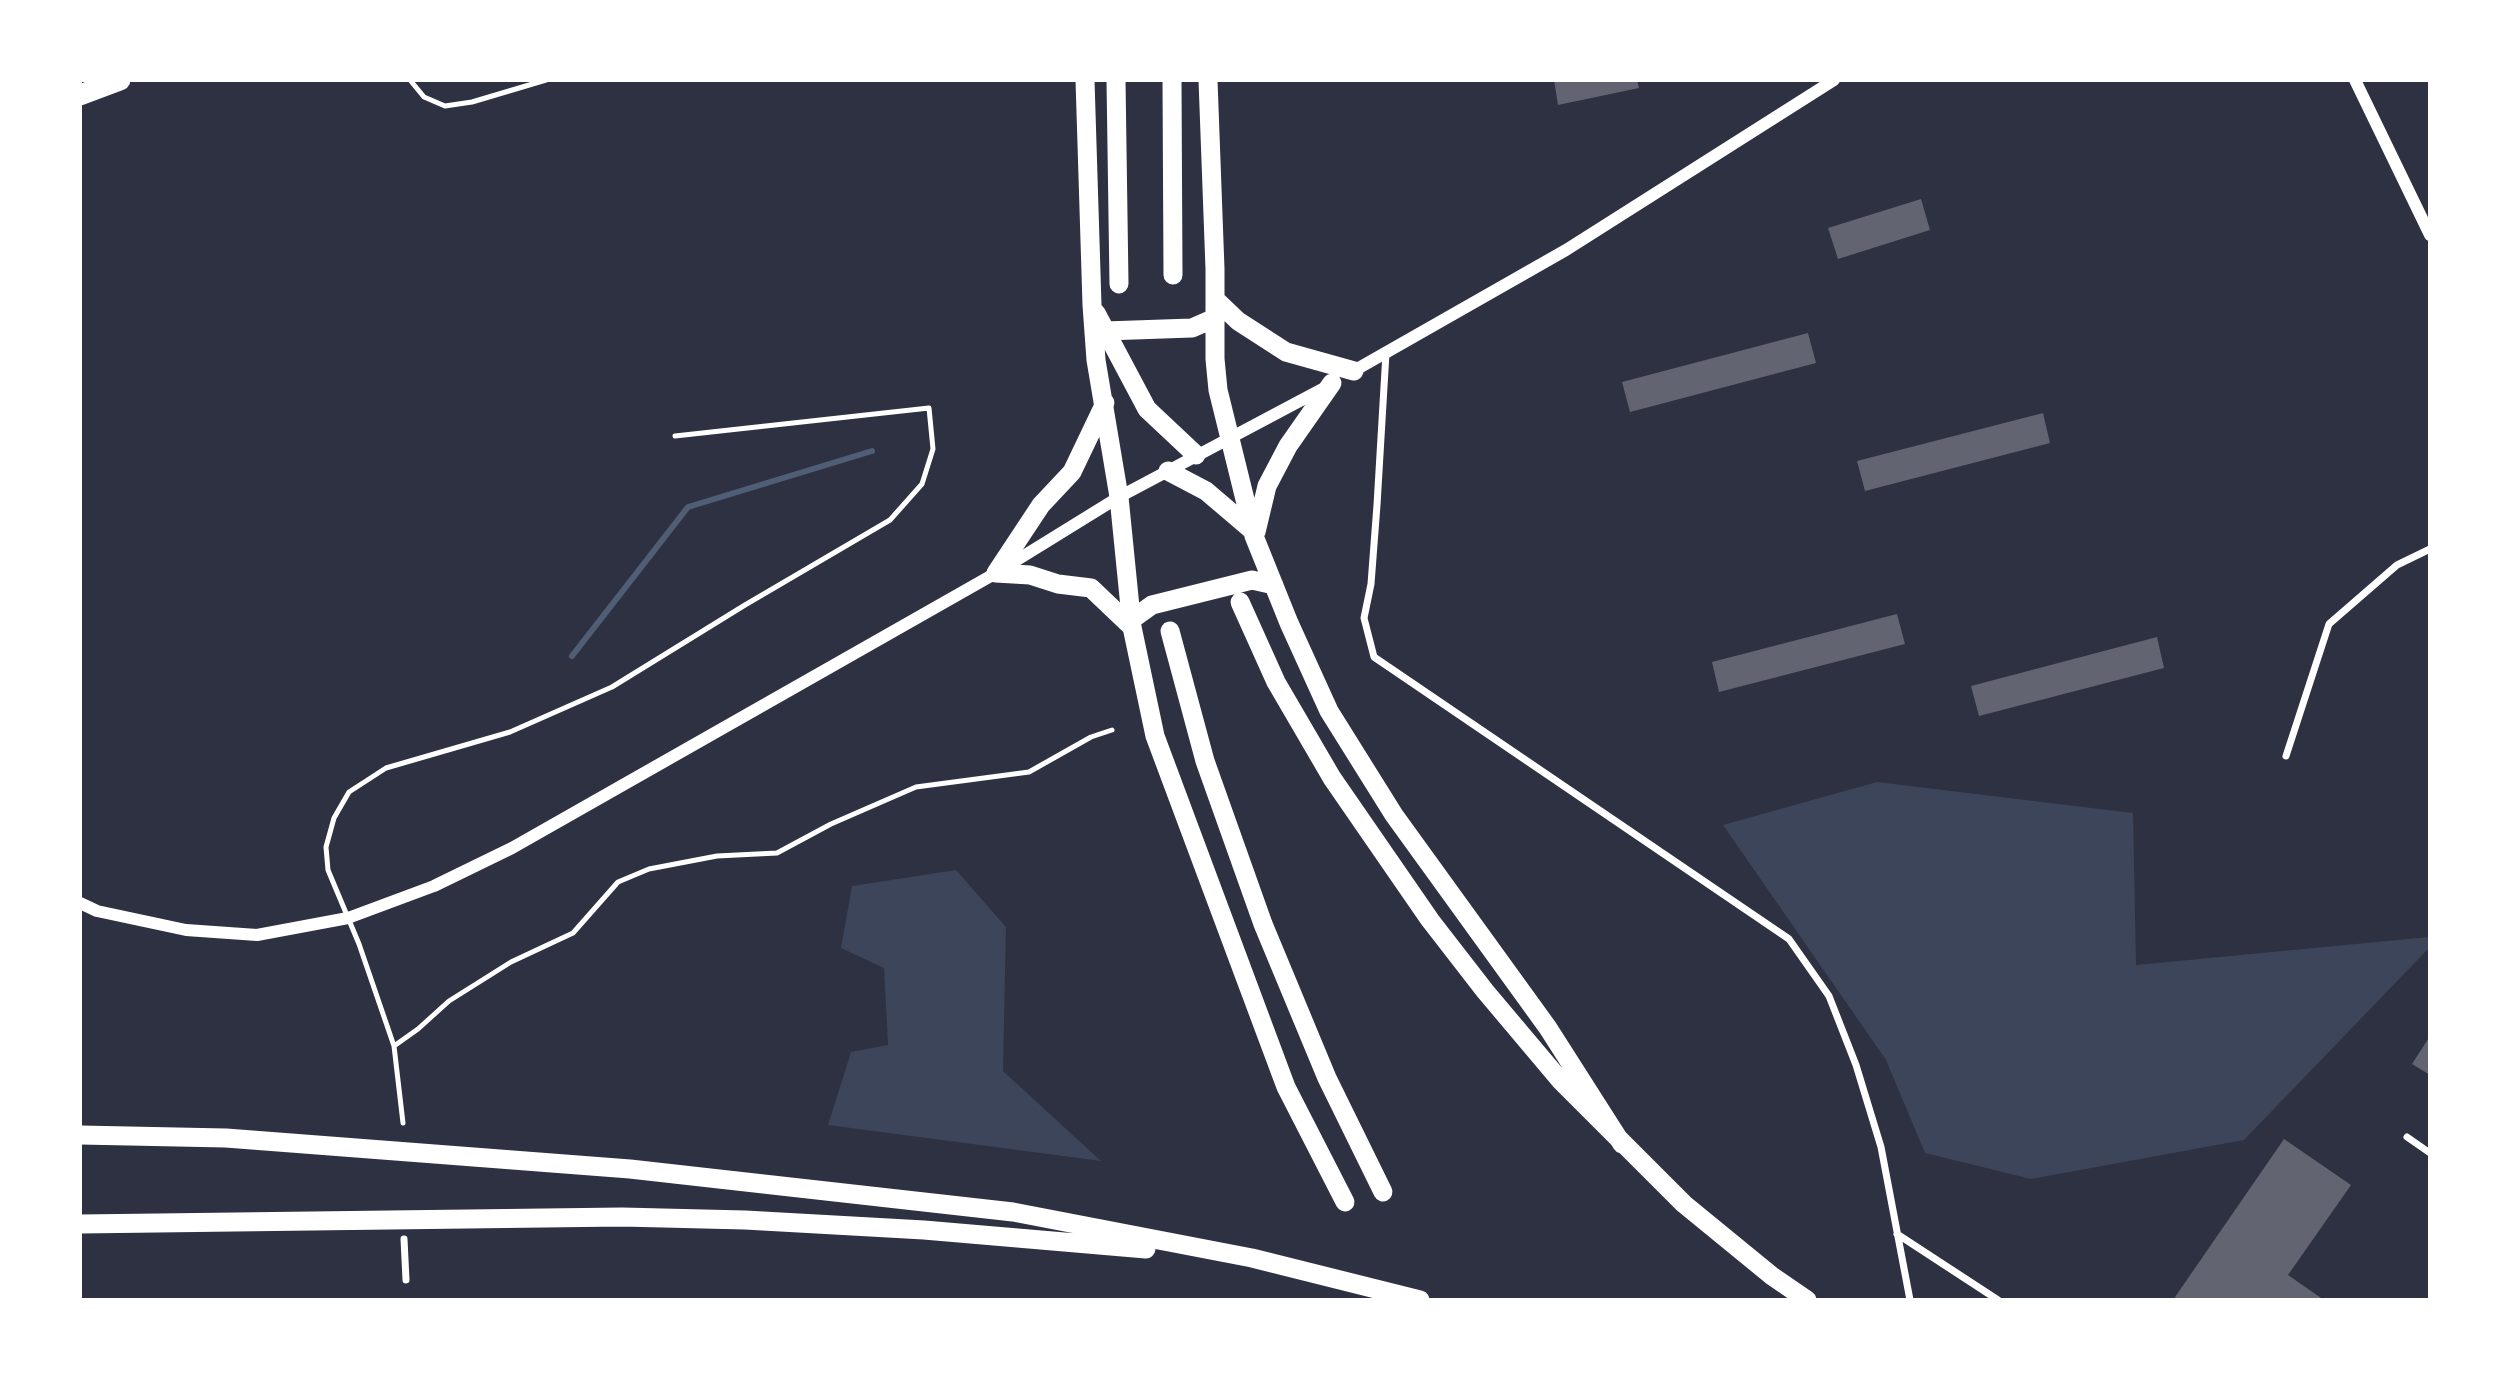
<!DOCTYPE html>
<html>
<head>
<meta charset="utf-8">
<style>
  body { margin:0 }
  #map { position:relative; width:2510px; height:1380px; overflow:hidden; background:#2d3142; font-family:"Open Sans",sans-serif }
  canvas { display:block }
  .frame { position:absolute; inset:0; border:82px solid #fff; pointer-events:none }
</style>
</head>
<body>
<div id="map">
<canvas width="2510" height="1380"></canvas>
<div class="frame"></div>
</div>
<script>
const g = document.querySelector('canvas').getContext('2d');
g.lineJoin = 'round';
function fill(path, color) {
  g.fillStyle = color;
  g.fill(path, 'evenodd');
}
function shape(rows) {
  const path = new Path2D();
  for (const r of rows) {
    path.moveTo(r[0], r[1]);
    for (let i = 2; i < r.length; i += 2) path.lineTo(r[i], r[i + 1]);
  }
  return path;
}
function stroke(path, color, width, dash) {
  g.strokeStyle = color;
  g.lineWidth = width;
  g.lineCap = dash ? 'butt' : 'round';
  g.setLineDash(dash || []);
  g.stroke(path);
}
const green = shape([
  [1877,782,2133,813,2136,965,2429,937,2429,948,2244,1140,2031,1179,1925,1153,1886,1060,1723,825],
  [956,870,1006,927,1003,1071,1101,1161,828,1125,851,1052,888,1045,884,968,841,948,852,886]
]);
const stream = shape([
  [572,656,688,507,872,451]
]);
const building = shape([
  [1554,80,1637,80,1639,88,1558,105],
  [1921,199,1930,230,1838,259,1828,228],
  [1808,333,1816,363,1630,412,1622,382],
  [2043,413,2050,443,1865,491,1857,461],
  [1897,614,1905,644,1719,692,1712,662],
  [2157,637,2164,668,1979,716,1971,686],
  [2430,1036,2430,1075,2412,1064],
  [2284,1139,2351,1185,2288,1275,2324,1300,2173,1300]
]);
const service = shape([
  [410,80,424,97,445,106,472,102,546,80],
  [394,1046,359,944,328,870,326,847,334,818,349,792,386,768,510,732,612,687,745,605,890,520,922,484,933,449,929,408,675,436],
  [403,1123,394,1046,418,1029,449,1001,511,962,573,933,618,882,649,869,717,856,777,853,831,824,916,787,1029,772,1091,737,1112,730]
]);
const minor = shape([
  [1386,353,1377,505,1371,584,1364,618,1374,657,1789,939,1829,996,1856,1065,1881,1147,1910,1300],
  [2286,756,2329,624,2397,565,2430,549],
  [2407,1137,2430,1153],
  [1897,1234,1998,1300],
  [404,1239,406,1280]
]);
const tertiary = shape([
  [2355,80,2430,235],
  [1350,373,1566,250,1834,80],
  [80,903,97,911,186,930,257,935,348,918,434,886,512,848,996,573,1119,497,1328,386]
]);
const trunk = shape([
  [1085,80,1092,305,1096,360,1119,497,1132,627,1155,736,1286,1087,1345,1202],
  [1116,80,1119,284],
  [1172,80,1173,275],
  [1208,80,1215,269,1215,359,1218,390,1254,536,1289,623,1329,711,1394,815,1548,1028,1622,1144],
  [1215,299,1238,321,1286,352,1354,371],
  [1096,313,1147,409,1196,455],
  [1105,331,1192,328,1215,318],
  [1168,471,1206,491,1253,531],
  [1256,532,1267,486,1288,446,1332,383],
  [996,573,1041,505,1072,472,1105,403],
  [996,573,1030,575,1058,584,1091,588,1132,627],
  [1240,602,1276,682,1332,778,1430,920,1485,991,1560,1080,1684,1204,1772,1276,1807,1300],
  [1131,620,1152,605,1252,580,1274,585],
  [1170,631,1205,761,1263,924,1327,1078,1383,1192],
  [80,1135,226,1138,630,1169,1013,1212,1252,1258,1420,1300],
  [80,1224,622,1217,745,1220,924,1230,1146,1249]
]);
const motorway = shape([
  [80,95,120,80]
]);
fill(green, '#3c4559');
stroke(stream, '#4f5d75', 6);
fill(building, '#626471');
stroke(service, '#fff', 5);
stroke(minor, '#fff', 7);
stroke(tertiary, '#fff', 12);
stroke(trunk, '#fff', 19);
stroke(motorway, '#fff', 21);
</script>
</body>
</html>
